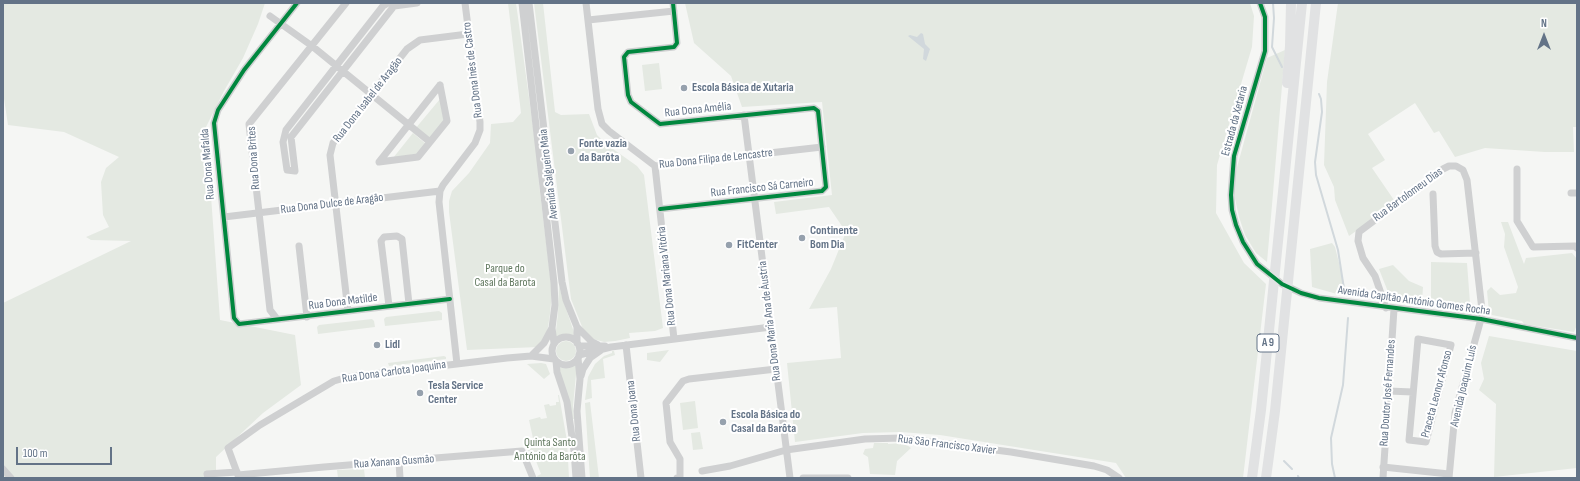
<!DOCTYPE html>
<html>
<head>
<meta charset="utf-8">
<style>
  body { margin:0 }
  #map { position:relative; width:1580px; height:481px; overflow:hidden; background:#f5f6f4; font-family:"Sofia Sans Condensed",sans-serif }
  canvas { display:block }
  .frame { position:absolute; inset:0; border:4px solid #637387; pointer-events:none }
  .north { position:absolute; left:1524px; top:16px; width:40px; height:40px; -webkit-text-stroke:3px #fff; paint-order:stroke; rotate:0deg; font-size:11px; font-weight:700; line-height:16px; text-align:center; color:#637387 }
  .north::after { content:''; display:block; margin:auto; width:14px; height:18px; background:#637387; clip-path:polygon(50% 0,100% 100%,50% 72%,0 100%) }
  .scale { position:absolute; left:16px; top:447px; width:96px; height:18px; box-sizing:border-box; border:2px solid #637387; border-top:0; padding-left:5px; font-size:12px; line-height:14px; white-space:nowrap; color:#637387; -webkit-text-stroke:3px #fff; paint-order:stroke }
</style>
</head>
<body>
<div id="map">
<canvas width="1580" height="481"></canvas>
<div class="frame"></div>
<div class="north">N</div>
<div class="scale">100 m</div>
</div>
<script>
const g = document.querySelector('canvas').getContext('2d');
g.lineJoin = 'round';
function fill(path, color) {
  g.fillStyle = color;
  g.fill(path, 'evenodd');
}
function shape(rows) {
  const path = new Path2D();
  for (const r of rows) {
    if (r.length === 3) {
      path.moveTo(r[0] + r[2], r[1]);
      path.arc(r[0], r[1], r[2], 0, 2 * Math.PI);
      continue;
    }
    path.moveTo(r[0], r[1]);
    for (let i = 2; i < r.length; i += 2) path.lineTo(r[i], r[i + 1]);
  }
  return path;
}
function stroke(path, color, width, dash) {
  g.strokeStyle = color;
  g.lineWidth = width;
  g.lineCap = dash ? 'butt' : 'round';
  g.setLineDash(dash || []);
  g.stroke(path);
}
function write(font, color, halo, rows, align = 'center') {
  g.font = font + ' "Sofia Sans Condensed",sans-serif';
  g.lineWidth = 4;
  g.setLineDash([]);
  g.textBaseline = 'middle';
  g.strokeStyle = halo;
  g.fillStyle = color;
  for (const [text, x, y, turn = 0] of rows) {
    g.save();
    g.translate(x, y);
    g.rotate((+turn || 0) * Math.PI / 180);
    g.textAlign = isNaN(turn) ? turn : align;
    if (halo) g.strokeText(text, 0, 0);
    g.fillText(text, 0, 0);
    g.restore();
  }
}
const green = shape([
  [3,3,265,3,258,24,243,58,224,91,206,127,220,320,295,335,301,385,263,413,216,457,216,471,209,478,3,478,3,303,131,241,91,240,86,237,109,227,103,215,101,182,106,168,119,157,64,132,8,125,3,92],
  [508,3,516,3,538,163,539,184,552,291,550,314,547,333,538,347,467,350,449,212,449,201,452,191,469,173,490,143,491,124,513,122,521,113],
  [534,3,543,3,555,112,561,115,589,114,597,135,606,144,637,166,644,175,663,328,655,331,629,333,630,338,615,341,604,342,593,339,583,329,571,299],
  [685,3,1250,3,1254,16,1252,47,1217,165,1216,213,1244,263,1266,284,1243,478,1126,478,1116,463,940,435,901,432,863,433,795,442,787,363,841,358,837,307,809,309,831,269,846,232,829,207,776,214,774,202,832,195,822,102,742,107,731,76,694,43],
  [1338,3,1577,3,1577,127,1573,127,1574,152,1545,152,1485,148,1455,157,1439,131,1434,133,1415,103,1368,134,1385,160,1372,168,1396,203,1349,236,1335,200,1334,187,1324,165,1327,82],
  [1285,50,1272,205,1267,262,1256,253,1245,235,1239,217,1234,194,1236,171,1267,58],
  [659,63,662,89,645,91,642,65],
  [440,99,444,122,429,141,415,129],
  [413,133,426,144,417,154,393,158],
  [1501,222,1508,222,1524,264,1526,258,1572,253,1577,259,1577,325,1574,332,1524,324,1522,321,1492,315,1489,312,1487,291,1491,287,1500,295,1516,293,1518,287,1504,247,1505,234],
  [1332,243,1335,247,1347,295,1337,294,1312,287,1310,249],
  [1431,262,1467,263,1470,303,1476,306,1475,312,1431,302],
  [1393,265,1409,281,1423,287,1422,301,1394,300,1390,297,1379,269],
  [559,285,562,297,576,338,563,334,555,339,558,313],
  [439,311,442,313,442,320,385,326,384,319,386,317],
  [372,319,374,321,375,327,318,334,317,327,319,325],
  [1489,336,1577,351,1577,468,1494,477,1496,404,1479,390,1484,379,1481,363],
  [566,351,10],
  [669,350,660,362,647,360,647,353],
  [612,351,614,351,615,355,603,359,605,378,591,380,592,398,585,400,588,377,595,364,604,356,612,353],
  [444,356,446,357,446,359,389,366,388,363],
  [541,363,546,364,550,374,544,379,527,364],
  [577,364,573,406,574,419,572,419,559,367,567,368],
  [558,395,559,395,567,441,569,478,538,478,537,476,541,474,536,461,532,462,527,447,534,443,529,420,540,417,541,419,547,418,544,405,549,404,550,406,556,405,556,402,559,402],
  [695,401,698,428,683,430,680,403],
  [590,402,599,478,590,478,585,403],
  [700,432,703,449,693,450,691,433],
  [874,443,888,443,888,444,904,443,911,448,897,461,895,475,870,474,868,457,863,454,865,449,873,448],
  [364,469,365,478,338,478,337,470]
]);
const water = shape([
  [921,33,923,34,925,44,930,49,926,61,923,59,924,49,908,36,910,35,917,37]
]);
const stream = shape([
  [1273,3,1274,18,1272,47,1282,67],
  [1319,94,1321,99,1322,112,1315,162,1316,175,1338,250,1344,289],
  [1284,461,1292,469],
  [1298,476,1299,478],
  [1335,478,1332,464,1331,438,1343,385,1348,318]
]);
const minor = shape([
  [297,3,244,70,218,110,214,123,234,318,239,324,450,299],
  [388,3,383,6,286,130,283,142,287,170,295,171,291,137,394,6,417,3],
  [522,3,554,283,555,305,552,328,554,343],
  [529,3,562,282,566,300,577,327,577,343],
  [586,3,598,109,602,124,609,131,655,166,822,147],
  [1260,3,1265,17,1265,51,1234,156,1231,195,1232,210,1236,225,1243,242,1257,264,1282,284,1301,293,1319,298,1481,319,1577,338],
  [270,16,312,46,430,142],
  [588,20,674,11],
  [440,85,447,121,418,157,379,162,440,85],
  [744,115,790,478],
  [655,166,674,339],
  [1517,169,1517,221,1533,247,1575,246,1577,248],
  [1571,193,1577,193],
  [1433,194,1435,246,1437,252,1441,254,1476,253],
  [660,209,822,191,826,187,818,111,814,108,660,124,631,102,628,95,624,57,628,52,674,47,677,43,673,3],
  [224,217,440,191],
  [299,246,307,317],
  [389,306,381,241,384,237,397,236,402,239,409,304],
  [1386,308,1375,276,1363,258,1358,241,1359,232,1443,169,1449,166,1456,166,1463,170,1467,180,1482,310,1481,319,1455,413,1449,478],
  [348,311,330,155,333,143,407,49,420,40,468,34],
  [277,319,270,310,249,124,346,3],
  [577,327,592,342,598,345],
  [566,351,14],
  [1418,339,1451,345,1426,442,1409,440,1418,339],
  [626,345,641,478],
  [579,346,605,346],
  [579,355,611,347,771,327],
  [531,356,544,343,552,328],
  [578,358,580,379,577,411,582,478],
  [556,361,557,372,567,402,574,451,576,478],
  [457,364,439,202,440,191,443,185,475,143,480,130,480,122,465,3],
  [581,376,583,369,590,358,600,351],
  [1388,391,1413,392],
  [399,462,400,478],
  [1383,467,1449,474],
  [3,469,11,478],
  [702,471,730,466,786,450,865,439,901,438,1011,452,1094,466,1107,470,1119,478],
  [238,475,324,467,522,451,533,478],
  [208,478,207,474,237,472],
  [239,478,228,448,260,425,334,381,348,377,507,358,531,356,554,359],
  [677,478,680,478,680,459,670,442,666,403,683,381,689,379,776,369],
  [803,478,848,478],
  [1383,478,1394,309]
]);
const highway = shape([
  [1287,83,1290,46,1291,3],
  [1252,478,1261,410,1302,3],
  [1266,478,1275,411,1316,3]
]);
const cycleway = shape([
  [297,3,244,70,218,110,214,123,234,318,239,324,450,299],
  [1260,3,1265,17,1265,51,1234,156,1231,195,1232,210,1236,225,1243,242,1257,264,1282,284,1301,293,1319,298,1481,319,1577,338],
  [660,209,822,191,826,187,818,111,814,108,660,124,631,102,628,95,624,57,628,52,674,47,677,43,673,3]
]);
const markers = [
  [684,88,4,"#96a1ad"],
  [571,151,4,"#96a1ad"],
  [802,238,4,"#96a1ad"],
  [729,245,4,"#96a1ad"],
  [377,345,4,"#96a1ad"],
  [420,393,4,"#96a1ad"],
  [723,422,4,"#96a1ad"]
];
const shields = [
  [1268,343,22]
];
const shieldNames = [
  ["A 9",1268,343]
];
const streetNames = [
  ["Rua Dona Inês de Castro",473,70,-97],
  ["Rua Dona Isabel de Aragão",368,100,-52],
  ["Rua Dona Amélia",698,110,-6],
  ["Estrada da Xetaria",1235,121,-75],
  ["Rua Dona Brites",254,158,-94],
  ["Rua Dona Filipa de Lencastre",716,159,-6],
  ["Rua Dona Mafalda",208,164,-95],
  ["Avenida Salgueiro Maia",549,174,-97],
  ["Rua Francisco Sá Carneiro",762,188,-6],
  ["Rua Bartolomeu Dias",1408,195,-36],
  ["Rua Dona Dulce de Aragão",332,204,-7],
  ["Rua Dona Mariana Vitória",667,276,-96],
  ["Avenida Capitão António Gomes Rocha",1414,301,8],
  ["Rua Dona Matilde",343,302,-7],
  ["Rua Dona Maria Ana de Áustria",770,321,-97],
  ["Rua Dona Carlota Joaquina",394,372,-8],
  ["Avenida Joaquim Luís",1464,386,-77],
  ["Rua Doutor José Fernandes",1388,393,-86],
  ["Praceta Leonor Afonso",1437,394,-75],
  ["Rua Dona Joana",634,411,-96],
  ["Rua São Francisco Xavier",947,445,7],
  ["Rua Xanana Gusmão",394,462,-4]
];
const poiNames = [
  ["Escola Básica de Xutaria",692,88],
  ["Fonte vazia",579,144],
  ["da Barôta",579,158],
  ["Continente",810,231],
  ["Bom Dia",810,245],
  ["FitCenter",737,245],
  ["Lidl",385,345],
  ["Tesla Service",428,386],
  ["Center",428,400],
  ["Escola Básica do",731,415],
  ["Casal da Barôta",731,429]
];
const parkNames = [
  ["Parque do",505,269],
  ["Casal da Barota",505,283],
  ["Quinta Santo",550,443],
  ["António da Barôta",550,457]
];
fill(green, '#e4e9e2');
fill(water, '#d1d8dc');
stroke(stream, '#d1d8dc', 2);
stroke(minor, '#cfd0d1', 7);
stroke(highway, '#e1e2e3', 10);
stroke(cycleway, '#00873e', 4);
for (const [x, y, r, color] of markers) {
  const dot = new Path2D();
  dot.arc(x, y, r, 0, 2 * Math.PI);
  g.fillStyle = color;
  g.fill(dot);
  stroke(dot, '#fff', 1.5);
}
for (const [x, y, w] of shields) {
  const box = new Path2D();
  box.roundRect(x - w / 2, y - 9, w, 18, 3);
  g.fillStyle = '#fff';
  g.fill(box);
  stroke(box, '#637387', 1);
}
write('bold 11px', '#637387', null, shieldNames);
write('12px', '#637387', '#fff', streetNames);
write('bold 12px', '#637387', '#fff', poiNames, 'left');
write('12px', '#61785f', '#fff', parkNames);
</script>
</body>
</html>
